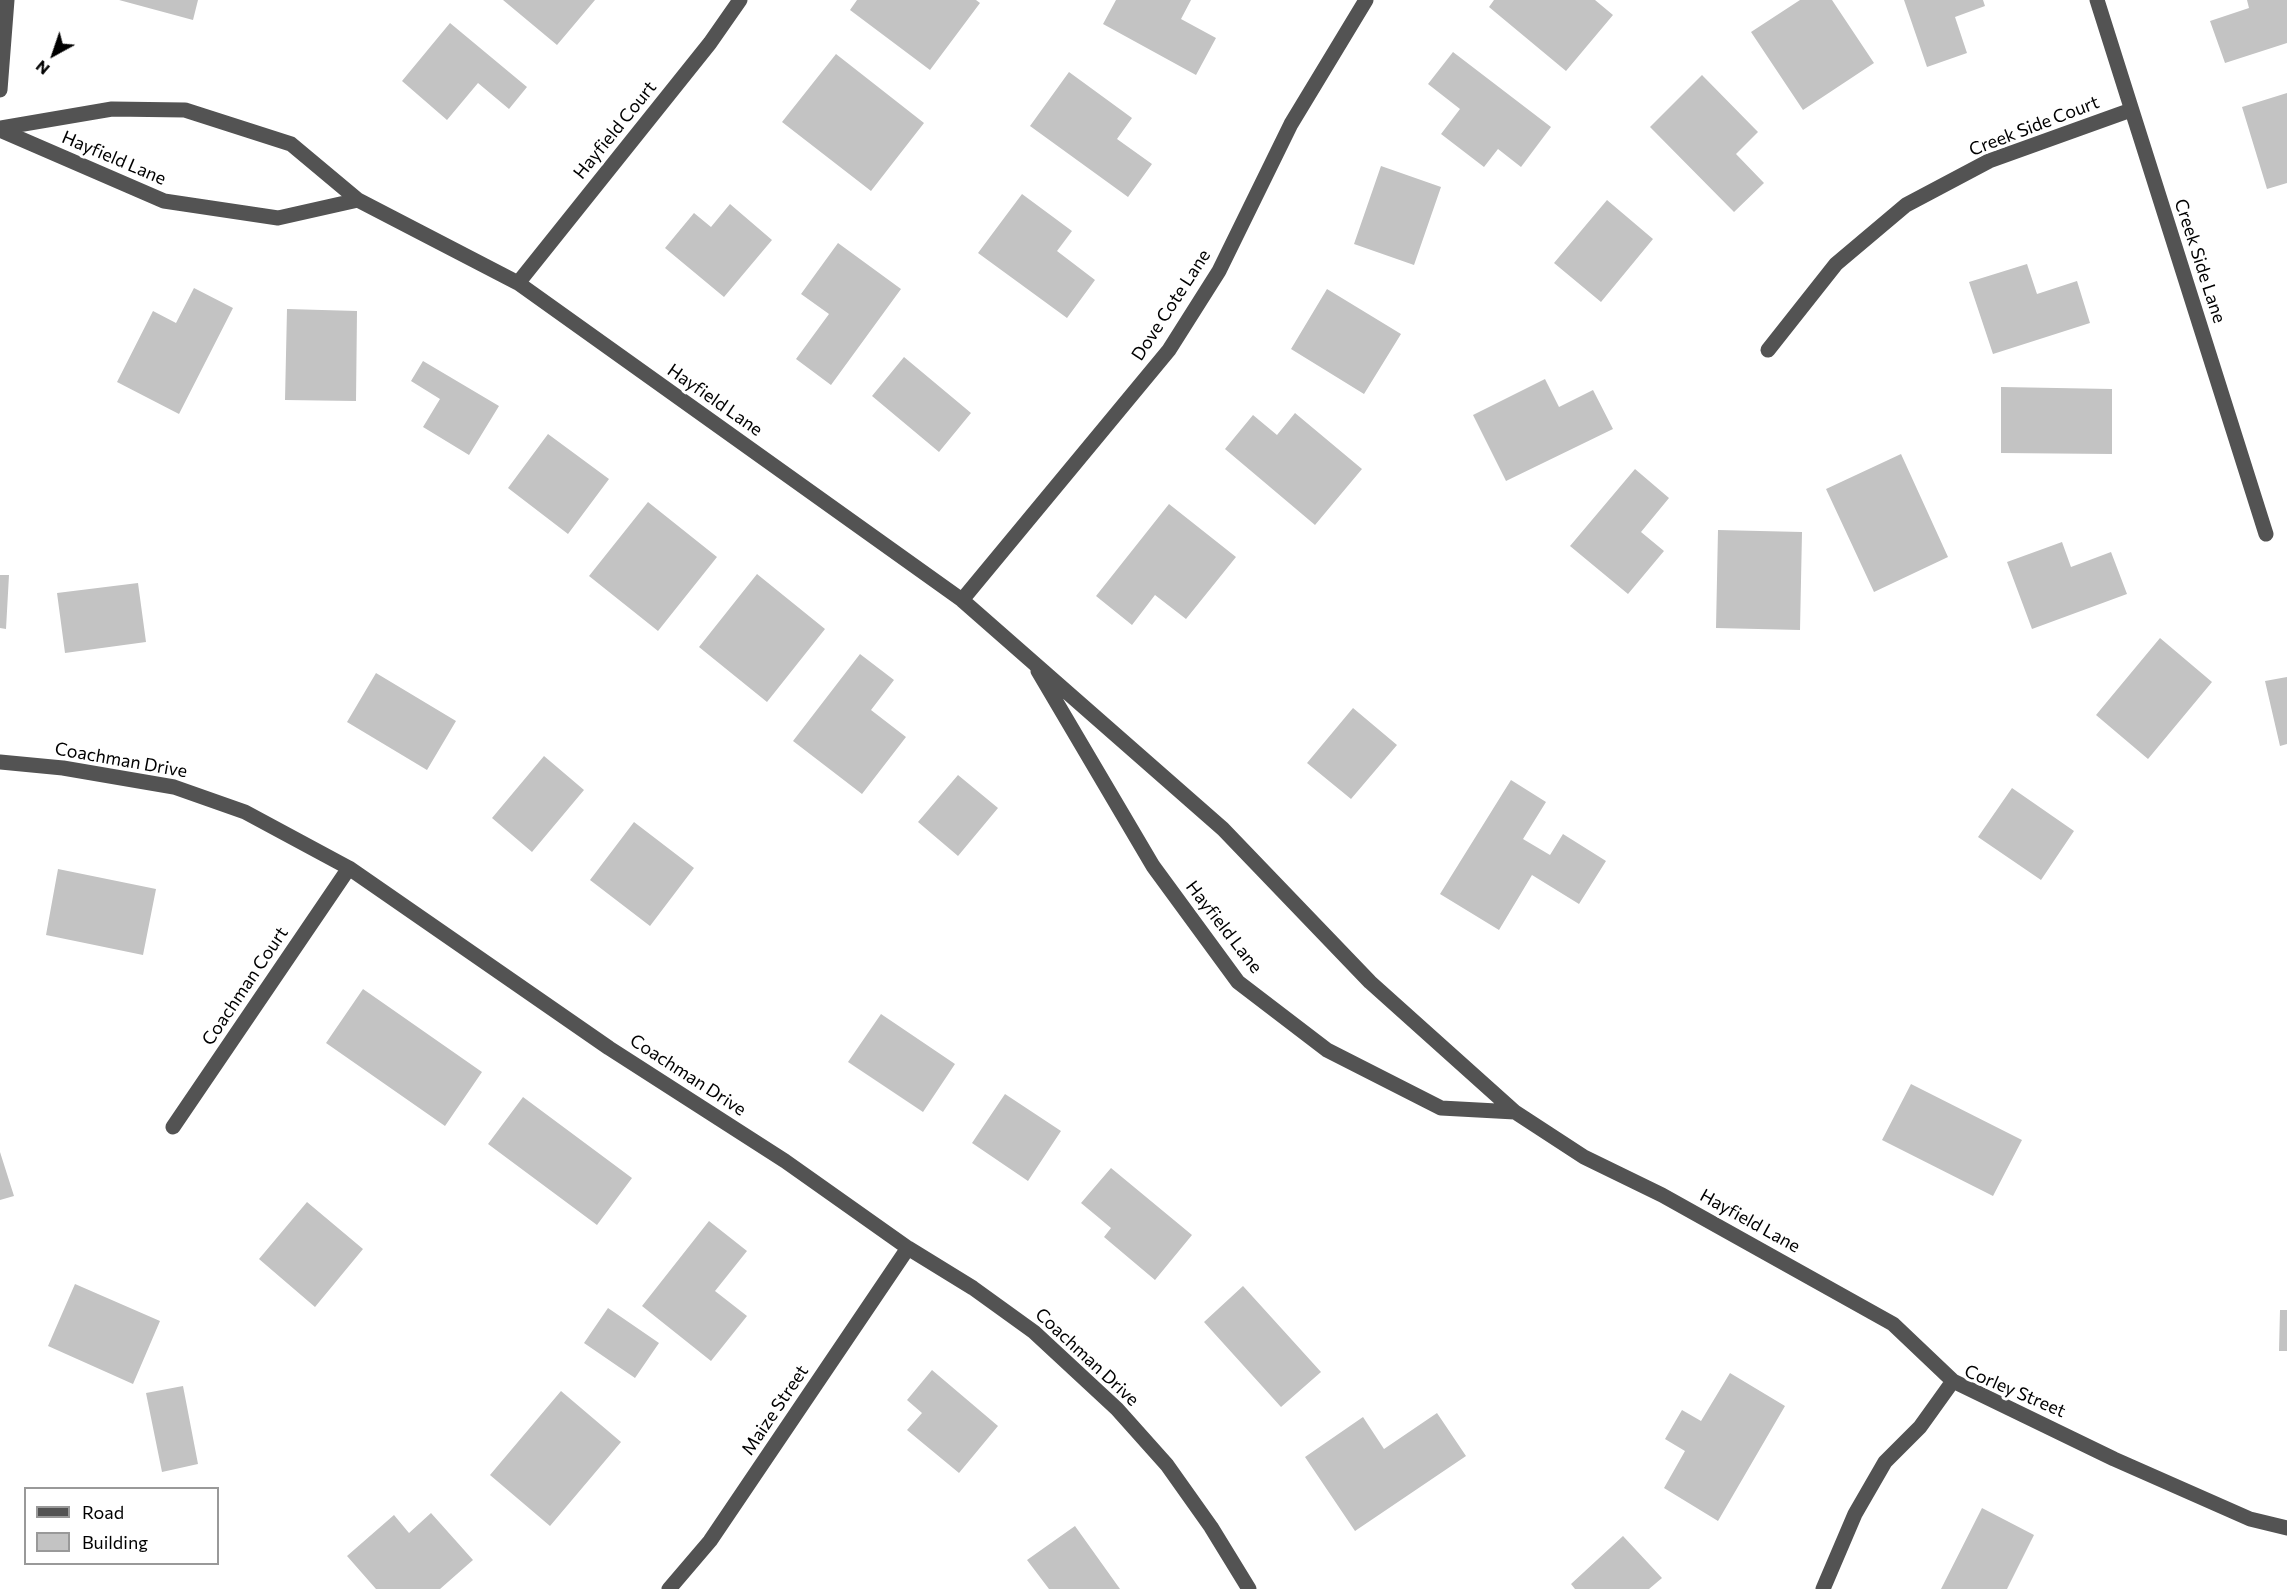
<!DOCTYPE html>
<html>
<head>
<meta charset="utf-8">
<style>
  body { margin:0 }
  #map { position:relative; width:2287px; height:1589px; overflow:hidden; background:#fff; font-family:Commissioner,sans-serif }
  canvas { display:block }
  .legend { position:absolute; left:24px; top:1487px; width:195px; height:78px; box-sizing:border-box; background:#fff; border:2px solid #999; margin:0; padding:8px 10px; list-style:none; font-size:18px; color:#000 }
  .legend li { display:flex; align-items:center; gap:12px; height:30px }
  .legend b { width:30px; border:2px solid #999 }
  .north { position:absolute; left:24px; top:24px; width:60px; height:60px; -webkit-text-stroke:4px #fff; paint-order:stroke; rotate:220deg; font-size:16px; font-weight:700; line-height:24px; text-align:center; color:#000 }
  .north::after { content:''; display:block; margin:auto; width:21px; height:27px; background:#000; clip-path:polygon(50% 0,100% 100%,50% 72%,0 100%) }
</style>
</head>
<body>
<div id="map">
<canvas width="2287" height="1589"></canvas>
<ul class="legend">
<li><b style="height:8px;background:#535353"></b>Road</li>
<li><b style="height:16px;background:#c3c3c3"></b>Building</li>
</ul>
<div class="north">N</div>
</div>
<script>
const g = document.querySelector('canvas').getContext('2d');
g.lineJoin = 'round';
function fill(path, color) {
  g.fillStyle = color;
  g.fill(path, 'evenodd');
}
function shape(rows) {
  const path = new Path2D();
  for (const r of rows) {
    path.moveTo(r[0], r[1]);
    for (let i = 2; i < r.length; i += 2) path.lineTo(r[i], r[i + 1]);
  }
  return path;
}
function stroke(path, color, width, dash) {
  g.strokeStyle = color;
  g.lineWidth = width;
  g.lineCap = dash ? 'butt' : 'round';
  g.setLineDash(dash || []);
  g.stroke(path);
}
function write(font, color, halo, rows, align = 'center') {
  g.font = font + ' Commissioner,sans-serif';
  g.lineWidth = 6;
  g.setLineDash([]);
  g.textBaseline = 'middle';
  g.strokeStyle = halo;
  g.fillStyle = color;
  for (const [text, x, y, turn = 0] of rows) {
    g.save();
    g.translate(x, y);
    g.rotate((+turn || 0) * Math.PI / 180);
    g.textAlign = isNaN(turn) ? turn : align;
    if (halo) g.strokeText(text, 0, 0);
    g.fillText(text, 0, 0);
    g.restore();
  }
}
const building = shape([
  [119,0,198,0,193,20],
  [503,0,595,0,557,45],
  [857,0,976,0,980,3,930,70,850,10],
  [1116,0,1191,0,1181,19,1216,38,1196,75,1103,24],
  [1494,0,1595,0,1613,15,1566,71,1489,7],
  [1800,0,1832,0,1874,63,1803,110,1751,32],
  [1904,0,1983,0,1985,6,1955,17,1967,53,1927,67],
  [2247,0,2287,0,2287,43,2225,63,2210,21,2249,8],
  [450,23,527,87,509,109,478,83,447,120,402,81],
  [1453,52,1551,127,1521,167,1498,149,1484,167,1441,134,1460,109,1428,84],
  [836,54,924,123,871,191,782,122],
  [1069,72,1132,118,1117,139,1152,164,1128,197,1030,126],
  [1702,75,1758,132,1736,154,1764,183,1734,212,1650,127],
  [2287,93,2287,183,2267,189,2242,107],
  [1381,166,1441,187,1414,265,1354,244],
  [1022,194,1072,231,1057,251,1095,280,1067,318,978,253],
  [1607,200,1653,239,1601,302,1554,263],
  [730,204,772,240,724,297,665,248,694,213,711,227],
  [838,243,901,289,831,385,796,359,829,314,801,294],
  [2027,264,2037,294,2077,281,2090,323,1993,354,1969,282],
  [194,288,233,308,179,414,117,382,153,311,176,323],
  [1327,289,1401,334,1364,394,1291,349],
  [287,309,357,311,356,401,285,400],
  [904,357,971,413,939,452,872,396],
  [423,361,499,406,469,455,423,427,440,399,411,381],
  [1545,379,1559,407,1593,390,1613,429,1506,481,1473,415],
  [2001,387,2112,389,2112,454,2001,453],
  [1295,413,1362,469,1315,525,1225,449,1253,415,1277,435],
  [548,434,609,479,568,534,508,488],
  [1901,454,1948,557,1874,592,1826,489],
  [1635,469,1669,498,1641,532,1664,551,1628,594,1570,546],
  [648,502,717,557,658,631,589,576],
  [1169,504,1236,557,1186,619,1155,595,1132,625,1096,596],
  [1718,530,1802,532,1800,630,1716,628],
  [2062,542,2071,567,2111,552,2127,594,2032,629,2007,562],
  [757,574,825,629,767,702,699,647],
  [0,575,9,575,6,629,0,628],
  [138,583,146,642,65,653,57,593],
  [2160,638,2212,682,2148,759,2096,715],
  [860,654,894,680,871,710,906,737,862,794,793,741],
  [376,673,456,721,427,770,347,722],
  [2287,677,2287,744,2280,746,2265,681],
  [1353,708,1397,745,1351,799,1307,763],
  [544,756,584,790,532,852,492,818],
  [958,775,998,808,958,856,918,822],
  [1511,780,1546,802,1523,839,1550,855,1563,834,1606,861,1579,904,1532,875,1499,930,1440,894],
  [2012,788,2074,831,2041,880,1978,837],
  [634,822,694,868,650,926,590,880],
  [58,869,156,889,143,955,46,935],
  [363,989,482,1072,445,1126,326,1043],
  [881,1014,955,1064,923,1112,848,1062],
  [1911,1084,2022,1140,1993,1196,1882,1140],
  [1005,1094,1061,1131,1028,1181,972,1143],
  [523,1097,632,1178,597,1225,488,1144],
  [0,1152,14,1196,0,1200],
  [1111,1168,1192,1235,1155,1280,1104,1237,1111,1228,1081,1203],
  [307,1202,363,1249,315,1307,259,1259],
  [709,1221,747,1251,715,1291,747,1316,711,1361,642,1306],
  [75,1284,160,1321,133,1384,48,1346],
  [1243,1286,1321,1372,1281,1407,1204,1322],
  [608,1308,659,1343,635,1378,584,1343],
  [2280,1310,2287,1310,2287,1351,2279,1351],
  [932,1370,998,1426,959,1473,907,1430,922,1413,907,1400],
  [1730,1373,1785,1406,1718,1521,1664,1488,1685,1451,1665,1439,1682,1410,1701,1421],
  [183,1386,198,1464,162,1472,146,1393],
  [561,1391,621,1442,550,1526,490,1475],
  [1437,1413,1466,1456,1355,1531,1305,1457,1363,1417,1384,1449],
  [1982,1508,2034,1535,2007,1589,1941,1589],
  [431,1513,473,1560,440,1589,376,1589,347,1556,394,1515,409,1533],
  [1075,1526,1120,1589,1049,1589,1027,1560],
  [1623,1536,1662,1578,1649,1589,1575,1589,1571,1584]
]);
const minor = shape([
  [2097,0,2266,534],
  [0,90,7,0],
  [0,128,112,109,185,110,291,144,358,200,518,283,962,600,1223,829,1370,982,1515,1112,1584,1157,1662,1195,1893,1324,1953,1381],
  [0,130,164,201,278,218,358,200],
  [518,283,710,43,740,0],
  [1768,350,1836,264,1906,205,1989,161,2131,110],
  [962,600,1169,350,1219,271,1291,124,1366,0],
  [1038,671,1153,866,1238,982,1327,1050,1441,1108,1515,1112],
  [0,762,63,768,174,787,245,812,349,868,609,1048,785,1161,908,1248,973,1288,1034,1332,1117,1409,1167,1465,1211,1527,1249,1589],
  [173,1127,349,868],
  [669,1589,710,1541,908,1248],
  [1823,1589,1855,1514,1885,1462,1920,1427,1953,1381,2114,1459,2250,1519,2287,1528]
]);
const streetNames = [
  ["Creek Side Court",2034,126,-21],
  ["Hayfield Court",615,130,-51],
  ["Hayfield Lane",114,158,23],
  ["Creek Side Lane",2200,261,72],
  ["Dove Cote Lane",1171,305,-57],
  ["Hayfield Lane",715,400,35],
  ["Coachman Drive",121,760,10],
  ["Hayfield Lane",1224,927,52],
  ["Coachman Court",245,986,-56],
  ["Coachman Drive",688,1075,33],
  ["Hayfield Lane",1750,1221,29],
  ["Coachman Drive",1087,1357,43],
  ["Corley Street",2015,1391,23],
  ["Maize Street",775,1410,-56]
];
fill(building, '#c3c3c3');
stroke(minor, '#535353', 15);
write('18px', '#000', '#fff', streetNames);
</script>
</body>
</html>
